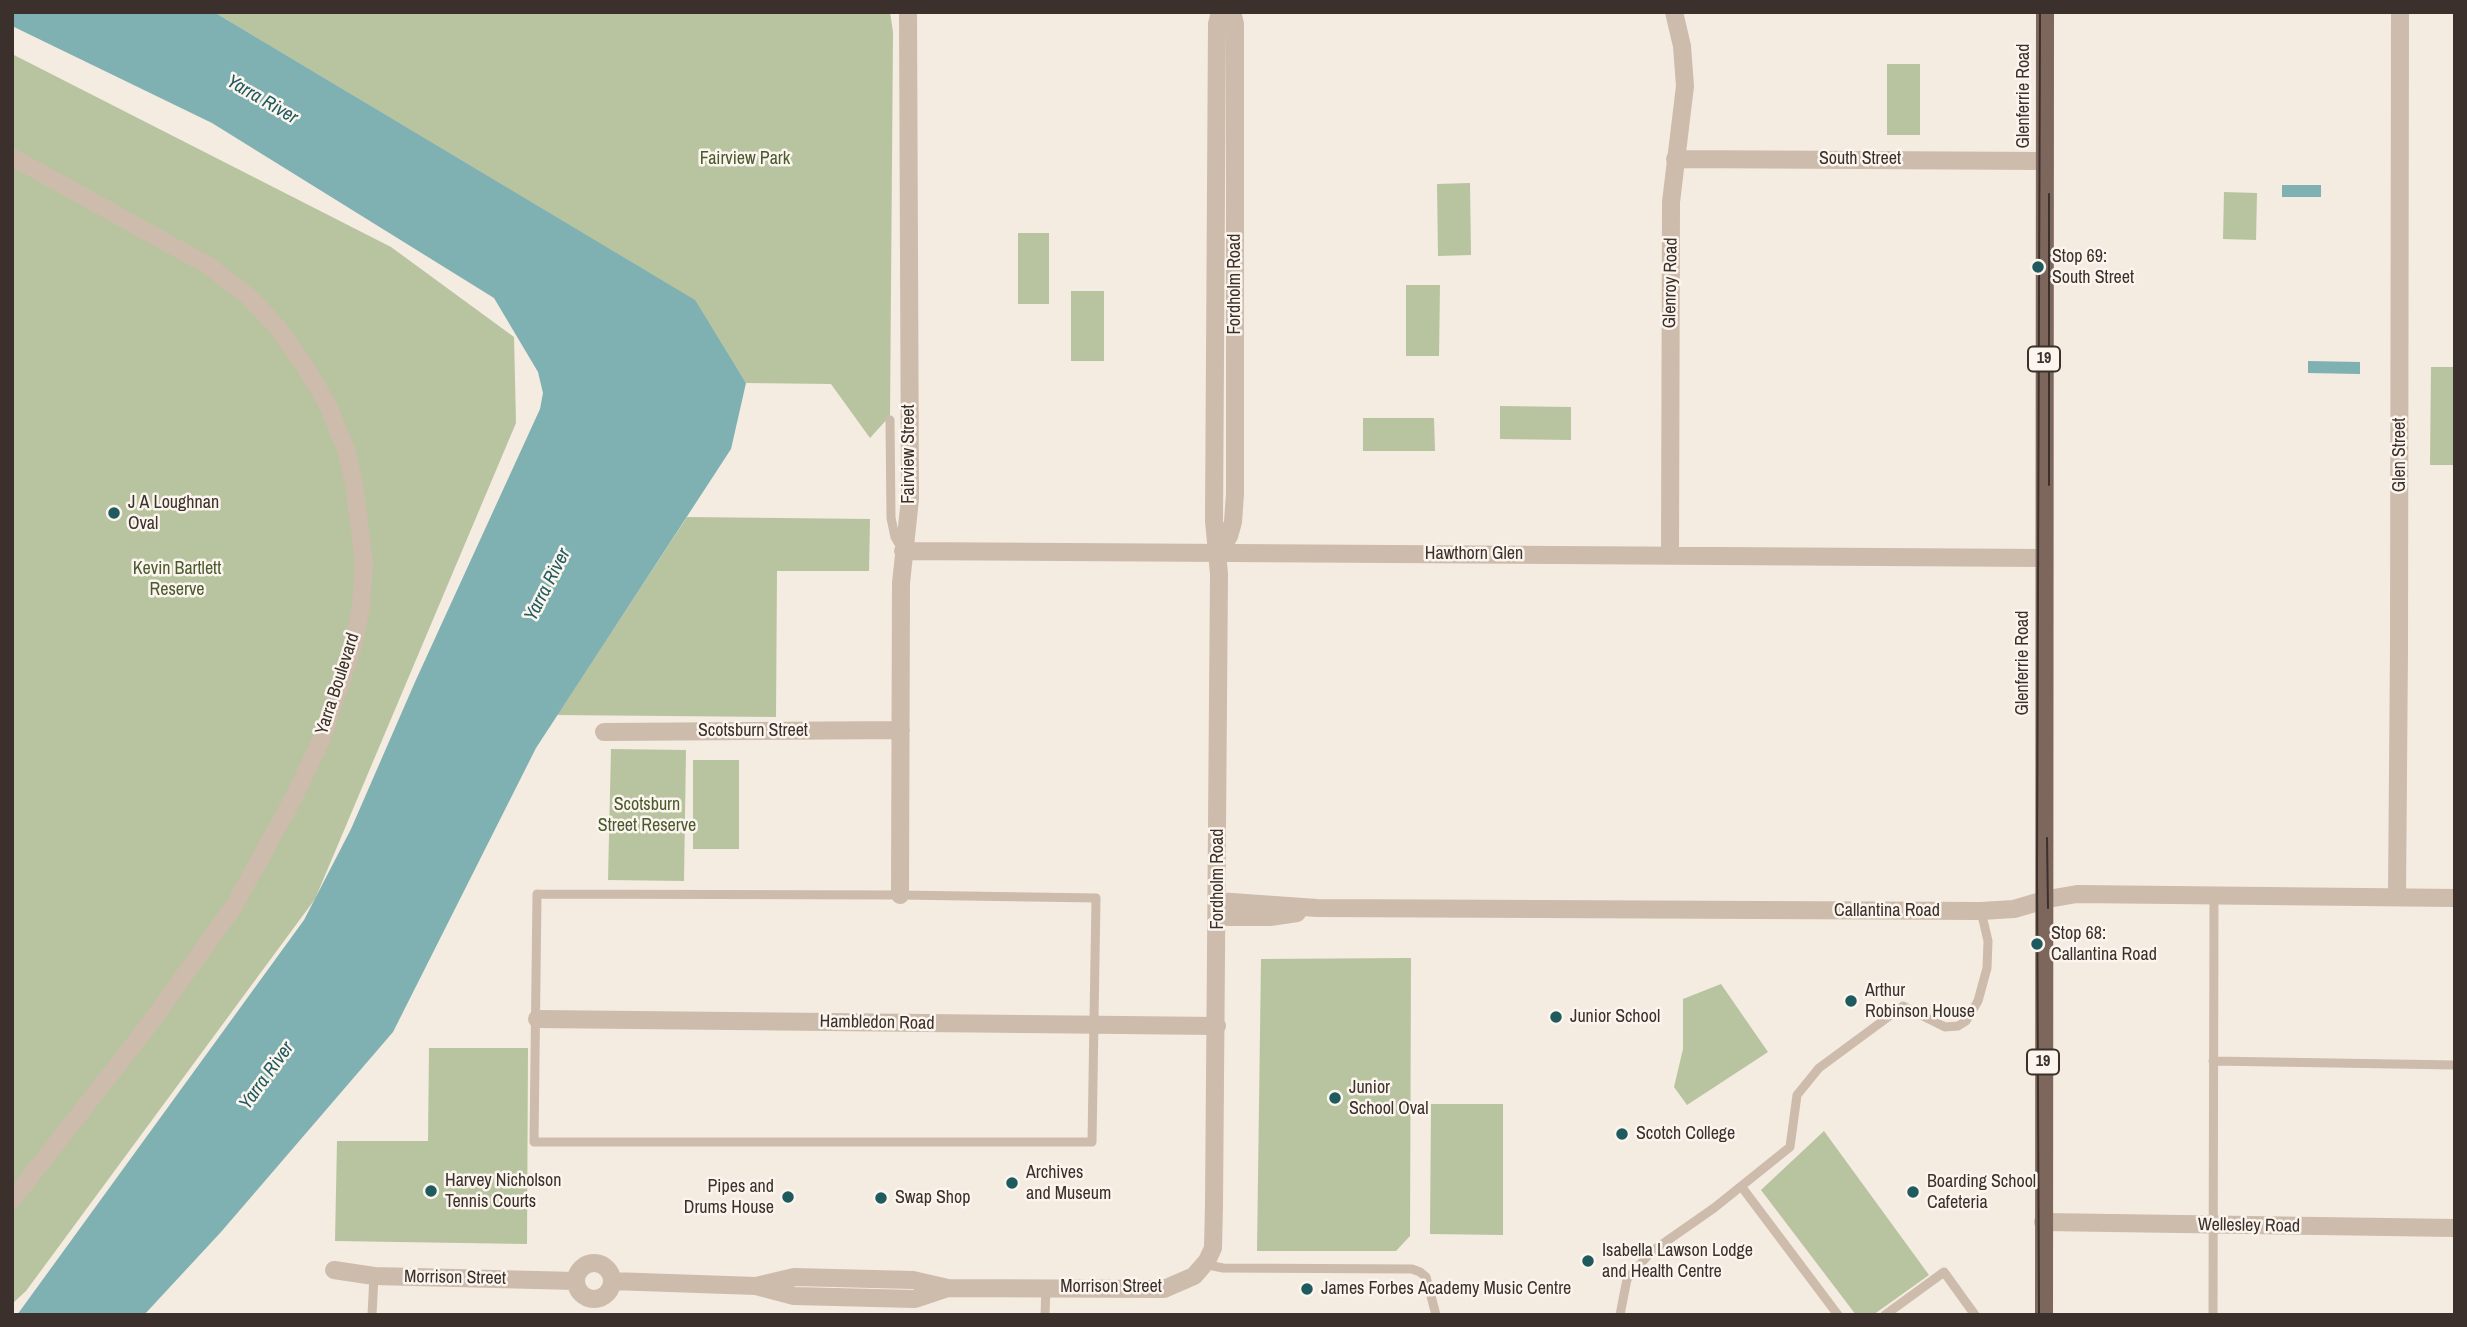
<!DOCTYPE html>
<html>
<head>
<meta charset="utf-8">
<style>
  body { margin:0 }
  #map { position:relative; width:2467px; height:1327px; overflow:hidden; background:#f4ebe1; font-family:"Archivo Narrow",sans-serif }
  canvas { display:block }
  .frame { position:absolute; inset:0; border:14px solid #3b302b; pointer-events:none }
</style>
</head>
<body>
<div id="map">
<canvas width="2467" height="1327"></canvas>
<div class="frame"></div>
</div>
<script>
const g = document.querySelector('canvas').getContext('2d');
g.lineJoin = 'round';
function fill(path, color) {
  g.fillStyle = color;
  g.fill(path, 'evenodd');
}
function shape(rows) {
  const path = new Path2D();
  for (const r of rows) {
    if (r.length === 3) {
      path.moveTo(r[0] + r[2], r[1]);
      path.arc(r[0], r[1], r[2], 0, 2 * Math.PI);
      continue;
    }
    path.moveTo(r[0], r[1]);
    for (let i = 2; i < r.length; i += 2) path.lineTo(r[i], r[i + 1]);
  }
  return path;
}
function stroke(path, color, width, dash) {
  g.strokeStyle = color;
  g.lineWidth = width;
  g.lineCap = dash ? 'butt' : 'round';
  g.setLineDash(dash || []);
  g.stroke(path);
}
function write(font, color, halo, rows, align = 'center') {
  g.font = font + ' "Archivo Narrow",sans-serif';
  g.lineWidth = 5;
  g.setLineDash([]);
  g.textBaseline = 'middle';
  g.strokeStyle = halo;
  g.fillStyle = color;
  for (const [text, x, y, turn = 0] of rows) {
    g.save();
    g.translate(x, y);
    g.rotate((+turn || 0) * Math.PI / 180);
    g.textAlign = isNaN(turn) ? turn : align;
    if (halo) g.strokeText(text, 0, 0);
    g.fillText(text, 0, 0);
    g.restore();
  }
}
const green = shape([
  [214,12,890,12,893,32,890,416,870,438,831,384,746,383,694,300],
  [12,54,391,247,514,337,516,423,315,899,26,1291,12,1304],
  [1887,64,1920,64,1920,135,1887,135],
  [1470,183,1471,255,1438,256,1437,184],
  [2224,192,2257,193,2256,240,2223,239],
  [1018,233,1049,233,1049,304,1018,304],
  [1406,285,1440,285,1439,356,1406,356],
  [1071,291,1104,291,1104,361,1071,361],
  [2431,367,2455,367,2455,465,2430,465],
  [1500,406,1571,407,1571,440,1500,439],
  [1363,418,1434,418,1435,451,1363,451],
  [687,517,870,519,869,571,777,571,776,717,557,715],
  [611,749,686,750,684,881,608,880],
  [693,760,739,760,739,849,693,849],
  [1411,958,1410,1236,1396,1251,1257,1251,1261,959],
  [1721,984,1768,1052,1687,1105,1674,1087,1683,1049,1683,999],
  [429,1048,528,1048,527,1244,335,1241,337,1141,428,1141],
  [1431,1104,1503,1104,1503,1235,1430,1234],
  [1824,1131,1929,1275,1873,1315,1856,1315,1761,1190]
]);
const water = shape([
  [12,12,214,12,695,300,746,383,731,449,536,748,393,1032,221,1232,144,1315,17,1315,304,920,351,829,415,682,540,409,543,393,538,372,494,298,212,123,12,26],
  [2282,185,2321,185,2321,197,2282,197],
  [2308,361,2360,362,2360,374,2308,373]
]);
const service = shape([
  [890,420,891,518,895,537,902,549],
  [537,894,900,895,1096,898,1092,1142,534,1142,537,894],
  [2213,1061,2455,1065],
  [1741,1186,1838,1315],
  [1207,1261,1213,1266,1223,1268,1412,1269,1420,1272,1426,1277,1436,1315],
  [372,1315,374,1276],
  [1045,1315,1046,1287],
  [1620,1315,1627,1279,1651,1252,1714,1208,1790,1147,1797,1095,1819,1068,1903,1006,1945,1027,1958,1026,1966,1021,1978,1001,1987,968,1988,941,1981,911],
  [1885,1315,1944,1272,1975,1315],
  [2213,1315,2214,895]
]);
const minor = shape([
  [1675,159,2045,161],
  [903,551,2044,558],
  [1670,555,1671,202,1685,86,1682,46,1674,12],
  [604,732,901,730],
  [900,895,901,583,910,499,908,12],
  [2397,897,2399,648,2400,12],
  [537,1019,1217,1026],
  [2043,1222,2455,1228],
  [594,1281,18],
  [334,1270,374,1276,576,1281],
  [612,1281,756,1286,794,1296,915,1299,948,1288],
  [756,1286,794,1277,913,1280,948,1288,1164,1289,1194,1276,1207,1261,1213,1248,1214,1205]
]);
const tertiary = shape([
  [12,157,209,266,249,297,277,327,304,365,328,405,346,450,354,483,364,563,361,607,353,646,321,740,293,799,234,906,145,1030,12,1200],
  [1219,553,1229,536,1233,522,1235,494,1235,24,1232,12],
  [1217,901,1317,908,1981,911,2014,909,2048,899,2077,894,2455,898],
  [1218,917,1270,917,1297,913],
  [1214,1205,1219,574,1214,521,1217,24,1220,12]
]);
const primary = shape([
  [2044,1315,2045,12]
]);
const tram = shape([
  [2049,485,2049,194],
  [2047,838,2048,908],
  [2039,1315,2037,872,2040,12]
]);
const markers = [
  [2038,267,7,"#1f5a5e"],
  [114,513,7,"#1f5a5e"],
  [2037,944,7,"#1f5a5e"],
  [1851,1001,7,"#1f5a5e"],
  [1556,1017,7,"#1f5a5e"],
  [1335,1098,7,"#1f5a5e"],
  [1622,1134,7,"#1f5a5e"],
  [1012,1183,7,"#1f5a5e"],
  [431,1191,7,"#1f5a5e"],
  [1913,1192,7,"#1f5a5e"],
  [788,1197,7,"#1f5a5e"],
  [881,1198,7,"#1f5a5e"],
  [1588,1261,7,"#1f5a5e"],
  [1307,1289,7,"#1f5a5e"]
];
const shields = [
  [2044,359,32],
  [2043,1062,32]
];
const shieldNames = [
  ["19",2044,359],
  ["19",2043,1062]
];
const streetNames = [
  ["Glenferrie Road",2024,96,-90],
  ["South Street",1860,159],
  ["Glenroy Road",1671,283,-89],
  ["Fordholm Road",1235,284,-90],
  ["Fairview Street",909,454,-90],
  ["Glen Street",2400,455,-90],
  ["Hawthorn Glen",1474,554],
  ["Glenferrie Road",2023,663,-90],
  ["Yarra Boulevard",338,684,-72],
  ["Scotsburn Street",753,731],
  ["Fordholm Road",1218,879,-90],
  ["Callantina Road",1887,911],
  ["Hambledon Road",877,1023,1],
  ["Wellesley Road",2249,1226,1],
  ["Morrison Street",455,1278,1],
  ["Morrison Street",1111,1287]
];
const parkNames = [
  ["Fairview Park",745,159],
  ["Kevin Bartlett",177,569],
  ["Reserve",177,590],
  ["Scotsburn",647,805],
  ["Street Reserve",647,826]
];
const poiNames = [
  ["Stop 69:",2052,257],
  ["South Street",2052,278],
  ["J A Loughnan",128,503],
  ["Oval",128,524],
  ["Stop 68:",2051,934],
  ["Callantina Road",2051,955],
  ["Arthur",1865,991],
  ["Robinson House",1865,1012],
  ["Junior School",1570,1017],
  ["Junior",1349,1088],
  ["School Oval",1349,1109],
  ["Scotch College",1636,1134],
  ["Archives",1026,1173],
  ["and Museum",1026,1194],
  ["Harvey Nicholson",445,1181],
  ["Tennis Courts",445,1202],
  ["Boarding School",1927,1182],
  ["Cafeteria",1927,1203],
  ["Pipes and",774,1187,"right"],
  ["Drums House",774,1208,"right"],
  ["Swap Shop",895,1198],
  ["Isabella Lawson Lodge",1602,1251],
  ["and Health Centre",1602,1272],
  ["James Forbes Academy Music Centre",1321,1289]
];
const waterNames = [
  ["Yarra River",262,100,30],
  ["Yarra River",548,585,-63],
  ["Yarra River",267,1076,-54]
];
fill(green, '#b8c4a0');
fill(water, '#7fb0b2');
stroke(service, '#cdbbac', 9);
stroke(minor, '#cdbbac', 18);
stroke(tertiary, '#cdbbac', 18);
stroke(primary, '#7d675c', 18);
stroke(tram, '#3b302b', 2);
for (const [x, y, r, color] of markers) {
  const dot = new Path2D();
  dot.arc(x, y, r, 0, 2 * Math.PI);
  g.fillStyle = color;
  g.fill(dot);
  stroke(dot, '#fbf5ee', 2.5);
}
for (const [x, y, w] of shields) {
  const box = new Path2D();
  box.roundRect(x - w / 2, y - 12.5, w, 25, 5);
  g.fillStyle = '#fbf5ee';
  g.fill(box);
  stroke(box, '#3b302b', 2);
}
write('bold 16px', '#3b302b', null, shieldNames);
write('18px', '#3b302b', '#fbf5ee', streetNames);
write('18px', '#4a5a2e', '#fbf5ee', parkNames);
write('18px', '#3b302b', '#fbf5ee', poiNames, 'left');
write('italic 19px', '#1f5a5e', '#fbf5ee', waterNames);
</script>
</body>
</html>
